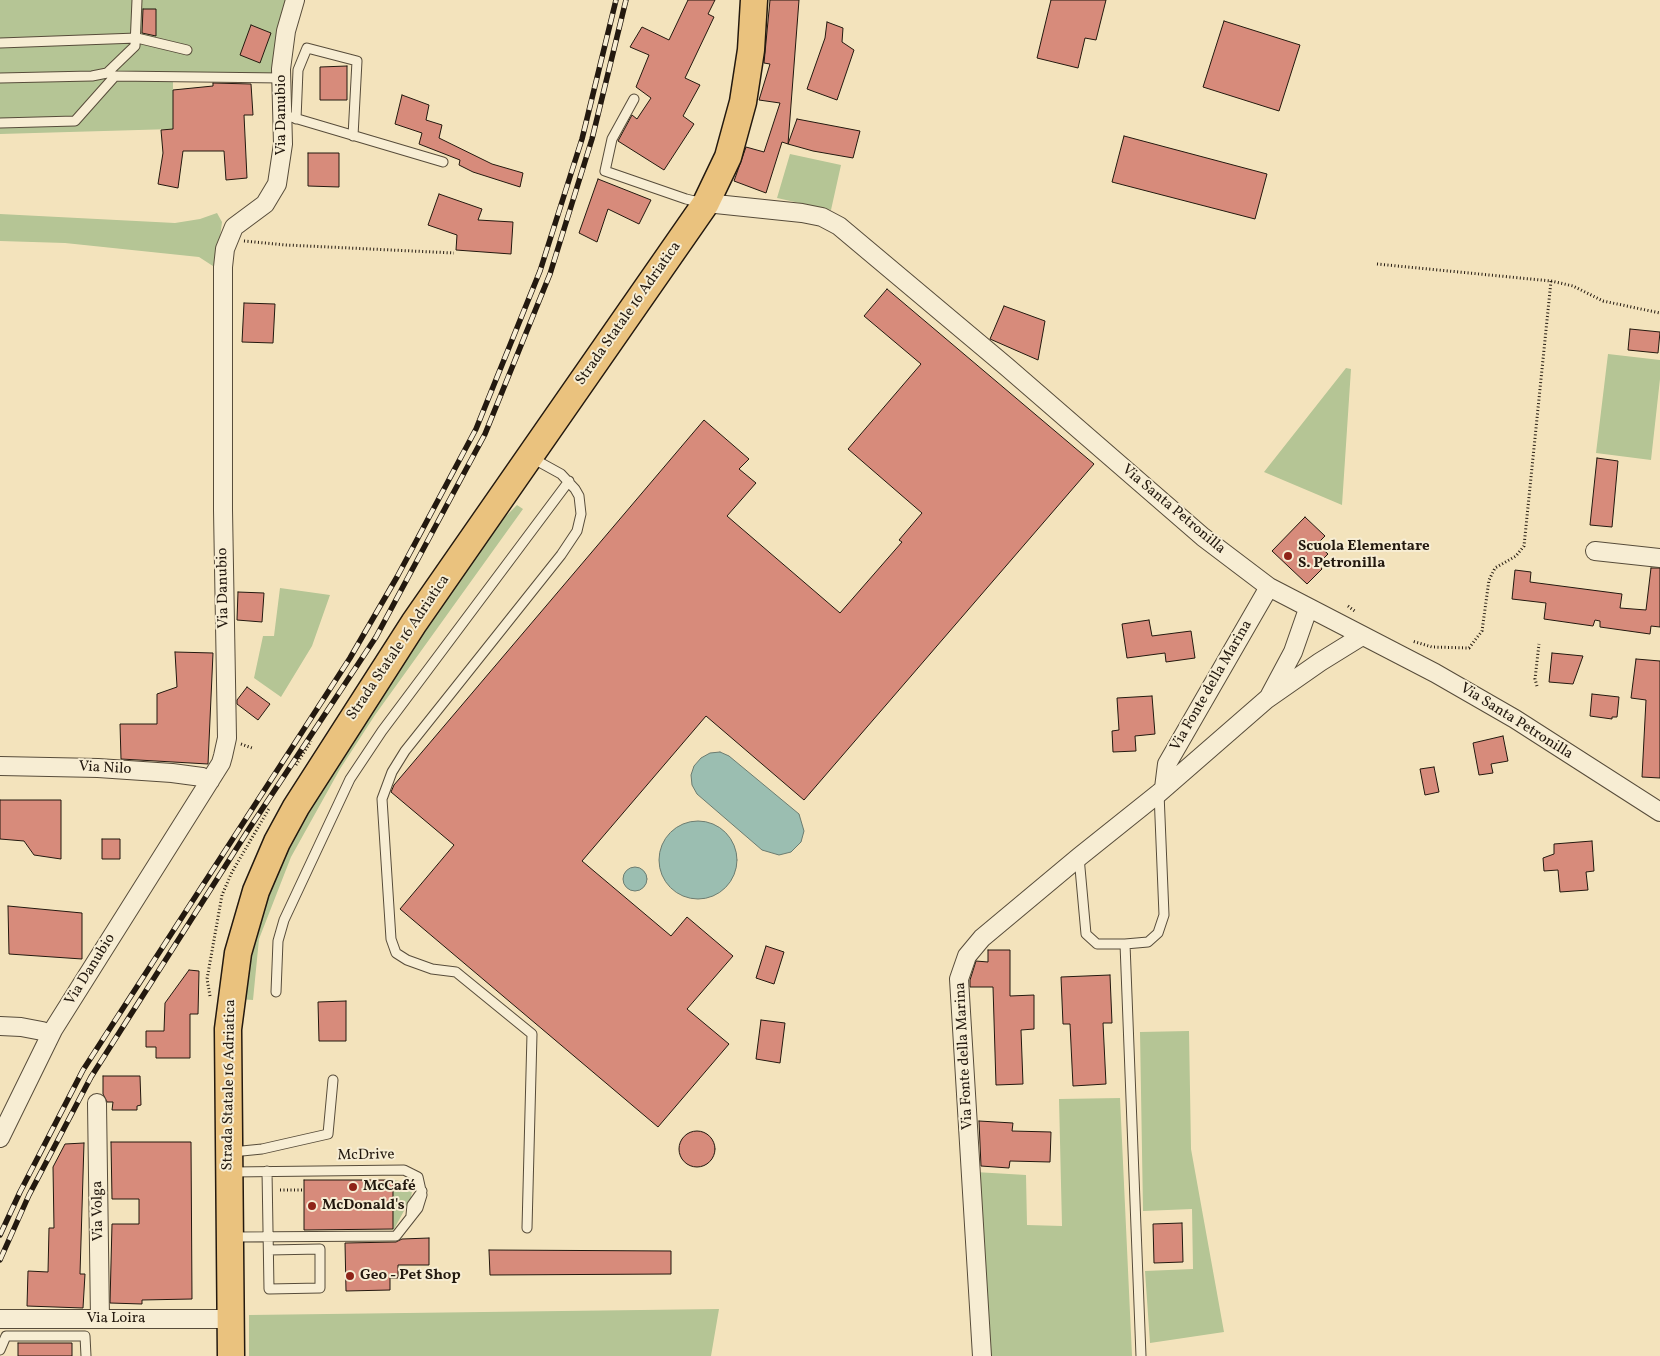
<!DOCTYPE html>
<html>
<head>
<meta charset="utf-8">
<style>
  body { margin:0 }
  canvas { display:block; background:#f3e3bc }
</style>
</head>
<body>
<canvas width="1660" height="1356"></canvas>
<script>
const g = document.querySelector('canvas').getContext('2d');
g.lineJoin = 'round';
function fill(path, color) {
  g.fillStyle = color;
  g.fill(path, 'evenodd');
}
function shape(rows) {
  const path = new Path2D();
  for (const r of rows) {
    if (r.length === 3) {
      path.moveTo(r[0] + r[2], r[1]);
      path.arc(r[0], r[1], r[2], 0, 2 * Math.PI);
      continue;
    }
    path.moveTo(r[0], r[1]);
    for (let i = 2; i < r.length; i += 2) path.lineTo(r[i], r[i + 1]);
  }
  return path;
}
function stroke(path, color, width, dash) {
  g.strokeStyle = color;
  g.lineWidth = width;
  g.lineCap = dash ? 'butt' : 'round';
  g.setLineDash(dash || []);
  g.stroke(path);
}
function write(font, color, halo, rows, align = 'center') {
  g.font = font + ' Vollkorn,serif';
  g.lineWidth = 4;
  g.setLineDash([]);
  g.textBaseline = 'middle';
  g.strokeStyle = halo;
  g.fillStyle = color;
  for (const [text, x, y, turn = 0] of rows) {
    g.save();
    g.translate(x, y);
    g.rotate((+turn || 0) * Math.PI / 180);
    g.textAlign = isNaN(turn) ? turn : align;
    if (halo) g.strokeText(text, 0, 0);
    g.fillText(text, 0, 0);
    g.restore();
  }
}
const green = shape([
  [0,0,295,0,278,73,173,77,173,129,0,134],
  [790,154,841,165,831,210,777,198],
  [217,213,222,222,216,268,199,257,65,243,0,241,0,214,175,223,200,219],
  [1608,354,1660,360,1660,379,1651,460,1596,453],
  [1346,368,1351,369,1342,505,1264,472],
  [517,505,523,509,375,715,340,769,291,857,259,939,253,1000,239,999,241,966,292,827,495,527],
  [280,588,330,595,312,646,281,697,254,678,263,636,274,636],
  [1189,1031,1191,1149,1224,1332,1150,1343,1145,1271,1193,1269,1192,1209,1143,1211,1140,1032],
  [1120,1098,1132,1356,985,1356,975,1172,1026,1175,1027,1225,1062,1226,1059,1099],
  [393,1180,406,1182,412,1191,411,1198,393,1231],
  [719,1309,711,1356,249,1356,249,1315]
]);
const water = shape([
  [720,752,729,756,799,814,804,831,801,842,791,852,779,855,762,850,697,794,692,785,691,775,694,766,701,758,710,753,720,752],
  [698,860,39],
  [635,879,12]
]);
const building = shape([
  [688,0,715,0,708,14,714,17,685,78,700,85,683,116,694,124,664,170,618,141,632,115,637,119,651,98,636,87,649,55,630,47,642,27,669,40,688,0],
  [770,0,799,0,788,144,782,142,766,193,734,181,746,147,764,152,780,103,759,100,770,64,764,63,770,0],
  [1051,0,1106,0,1096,40,1085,38,1078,68,1037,58,1051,0],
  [143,9,156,9,156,36,142,33,143,9],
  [1224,21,1300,45,1279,111,1203,87,1224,21],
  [827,22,843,28,842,42,854,50,837,100,807,89,825,38,827,22],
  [251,25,271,33,260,63,240,55,251,25],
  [347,66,347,100,320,100,320,67,347,66],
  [213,83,251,84,253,115,244,115,247,178,226,180,224,151,183,151,178,188,158,184,163,153,161,130,173,129,173,90,213,86,213,83],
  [402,95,429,105,426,120,442,125,439,138,492,164,523,173,520,187,473,172,459,165,460,160,419,144,422,133,395,124,402,95],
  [797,119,860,131,853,158,813,151,788,144,797,119],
  [1124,136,1267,174,1255,219,1112,182,1124,136],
  [308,153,339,153,339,187,308,186,308,153],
  [598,179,651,200,639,224,608,209,597,242,579,233,598,179],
  [439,194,482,209,478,220,513,222,511,254,456,250,457,235,428,225,439,194],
  [887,289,1094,464,804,800,706,716,582,861,671,936,687,917,733,956,687,1009,729,1044,658,1127,400,909,454,845,391,792,394,785,704,420,749,459,739,469,756,483,727,516,840,613,902,542,899,540,922,513,848,449,921,364,864,316,887,289],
  [244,303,275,304,273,343,242,342,244,303],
  [1004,306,1045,321,1038,360,990,339,1004,306],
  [1630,329,1660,332,1658,353,1628,350,1630,329],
  [1597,458,1618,461,1612,527,1590,525,1597,458],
  [1305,517,1325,536,1317,544,1328,554,1318,564,1322,569,1307,584,1272,551,1305,517],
  [1651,568,1660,568,1660,627,1651,626,1650,634,1600,627,1600,621,1595,620,1593,626,1544,619,1546,603,1512,599,1515,570,1531,572,1530,582,1622,594,1620,608,1646,610,1651,568],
  [238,592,264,593,262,622,237,620,238,592],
  [1149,620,1152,636,1191,631,1195,658,1166,662,1165,653,1127,658,1122,624,1149,620],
  [175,652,213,653,208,764,121,759,120,724,157,724,157,694,177,687,175,652],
  [1552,653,1583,656,1573,684,1549,682,1552,653],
  [1636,659,1660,661,1660,778,1642,777,1646,700,1631,698,1636,659],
  [247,687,270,704,258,720,237,704,237,700,247,687],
  [1592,694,1619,697,1617,717,1612,717,1612,719,1590,716,1592,694],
  [1152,696,1155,734,1135,736,1136,751,1113,752,1112,731,1119,730,1117,698,1152,696],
  [1503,736,1508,761,1491,764,1493,773,1479,775,1473,743,1503,736],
  [1434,767,1439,792,1425,795,1420,769,1434,767],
  [0,800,61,800,61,859,34,855,24,841,0,839,0,800],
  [102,839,120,839,120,859,102,859,102,839],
  [1592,841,1594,871,1586,872,1588,890,1560,892,1558,870,1544,871,1543,858,1554,854,1554,844,1592,841],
  [8,906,82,913,82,959,9,954,8,906],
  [766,946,784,952,774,984,756,978,766,946],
  [988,950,1010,950,1010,996,1034,995,1034,1029,1021,1030,1023,1084,996,1085,993,987,970,987,970,980,976,961,988,962,988,950],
  [189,970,199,971,198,1014,190,1014,190,1058,156,1058,156,1047,146,1047,146,1031,164,1031,165,1003,189,970],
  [1110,975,1112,1023,1103,1023,1106,1084,1073,1086,1070,1024,1063,1024,1061,977,1110,975],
  [346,1001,346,1041,319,1041,318,1002,346,1001],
  [761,1020,785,1023,780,1063,756,1059,761,1020],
  [103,1076,140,1076,141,1105,137,1106,137,1110,112,1110,113,1102,107,1102,103,1094,103,1076],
  [979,1121,1013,1123,1012,1131,1051,1132,1050,1162,1010,1161,1009,1168,981,1166,979,1121],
  [697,1149,18],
  [111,1142,191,1142,192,1299,142,1300,142,1304,110,1303,112,1224,139,1224,139,1199,112,1199,111,1142],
  [84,1143,80,1274,85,1274,83,1308,27,1306,28,1271,48,1272,49,1228,54,1228,53,1167,65,1144,84,1143],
  [304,1180,393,1180,393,1229,304,1230,304,1180],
  [1182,1223,1183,1262,1154,1263,1153,1224,1182,1223],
  [429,1238,429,1265,398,1265,398,1278,390,1278,390,1290,346,1291,345,1243,396,1242,402,1239,429,1238],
  [489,1250,671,1251,671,1274,490,1275,489,1250],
  [18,1343,72,1343,72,1356,18,1356,18,1343]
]);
const path = shape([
  [244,241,286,245,454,253],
  [1377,264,1551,281,1524,546,1516,556,1495,568,1489,580,1482,631,1469,648,1432,647,1412,641],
  [1551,281,1573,286,1603,301,1660,313],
  [1348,606,1356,612],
  [1537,686,1535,679,1539,644],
  [241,744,252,748],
  [296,765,311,741],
  [210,996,207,979,222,895,232,872,270,807],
  [280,1190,304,1190]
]);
const service = shape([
  [0,43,137,38,187,50],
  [0,78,92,76,107,73,135,46,137,0],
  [634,99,612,139,605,171,686,199,703,203],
  [291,117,443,162],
  [296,119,298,70,307,48,357,61,353,136],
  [0,123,75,121,115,76,282,78],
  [1079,857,1086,934,1097,944,1125,944,1148,942,1158,933,1164,915,1159,793],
  [1125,944,1141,1356],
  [276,992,278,941,284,920,350,779,382,731,569,481],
  [232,1152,262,1149,328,1134,333,1080],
  [267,1171,269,1289,320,1288,320,1249,269,1250],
  [232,1172,404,1170,418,1177,422,1195,418,1208,396,1236,232,1237],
  [411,1215,412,1205,422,1191],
  [527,1228,532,1034,456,972,432,969,407,960,396,953,391,939,382,799,392,772,405,751,561,555,577,531,581,514,579,496,575,489,561,474,532,458],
  [0,1350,6,1336,85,1336,86,1356]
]);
const minor = shape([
  [706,203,802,213,822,217,839,226,1007,367,1203,537,1269,587,1435,673,1515,719,1660,812],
  [1595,551,1660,558],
  [1270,695,1293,652,1308,609],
  [0,766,98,768,172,773,202,777,210,781],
  [1164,788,1167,764,1269,587],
  [0,1026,21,1027,42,1031,50,1035],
  [97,1103,100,1319],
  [0,1138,53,1030,221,763,223,756,227,738,223,510,223,267,225,249,234,227,265,204,277,184,283,144,281,69,286,31,295,0],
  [0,1319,231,1319],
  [982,1356,959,979,967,956,982,938,1079,857,1159,793,1267,699,1320,662,1362,636]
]);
const primary = shape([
  [231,1356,228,1029,238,953,256,891,277,842,296,807,414,623,706,203,728,157,743,102,751,50,754,0]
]);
const rail = shape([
  [0,1235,20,1192,83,1070,350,658,397,577,476,429,540,271,582,139,616,0],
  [0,1260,29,1195,91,1077,247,832,376,637,485,434,550,274,592,139,626,0]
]);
const markers = [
  [1288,556,5,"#8f2418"],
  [353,1187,5,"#8f2418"],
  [312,1206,5,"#8f2418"],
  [350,1276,5,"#8f2418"]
];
const streetNames = [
  ["Via Danubio",282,115,-90],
  ["Strada Statale 16 Adriatica",629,314,-55],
  ["Via Santa Petronilla",1173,510,40],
  ["Via Danubio",224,588,-91],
  ["Strada Statale 16 Adriatica",399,648,-56],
  ["Via Fonte della Marina",1212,686,-60],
  ["Via Santa Petronilla",1516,722,32],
  ["Via Nilo",105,769,3],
  ["Via Danubio",91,970,-58],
  ["Via Fonte della Marina",965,1056,-93],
  ["Strada Statale 16 Adriatica",230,1085,-89],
  ["McDrive",366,1156,-1],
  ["Via Volga",99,1211,-91],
  ["Via Loira",116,1319]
];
const poiNames = [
  ["Scuola Elementare",1298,547],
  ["S. Petronilla",1298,564],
  ["McCafé",363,1187],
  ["McDonald's",322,1206],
  ["Geo - Pet Shop",360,1276]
];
fill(green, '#b5c595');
fill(water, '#9bbeb1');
stroke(water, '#6b7c70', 1);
fill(building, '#d78b7b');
stroke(building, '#23190f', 1);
stroke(service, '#574c3a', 11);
stroke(minor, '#574c3a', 20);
stroke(primary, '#23190f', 29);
stroke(path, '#23190f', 3, [1, 2.5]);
stroke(service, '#f7edd3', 9);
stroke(minor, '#f7edd3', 18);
stroke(primary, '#eac27e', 26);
stroke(rail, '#23190f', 5.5);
stroke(rail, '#f7edd3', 4, [11]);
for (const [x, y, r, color] of markers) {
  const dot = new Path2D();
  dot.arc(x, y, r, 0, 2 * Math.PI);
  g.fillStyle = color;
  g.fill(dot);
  stroke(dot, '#f7edd3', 2);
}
write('15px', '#23190f', '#f7edd3', streetNames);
write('bold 15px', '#23190f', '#f7edd3', poiNames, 'left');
</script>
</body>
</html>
